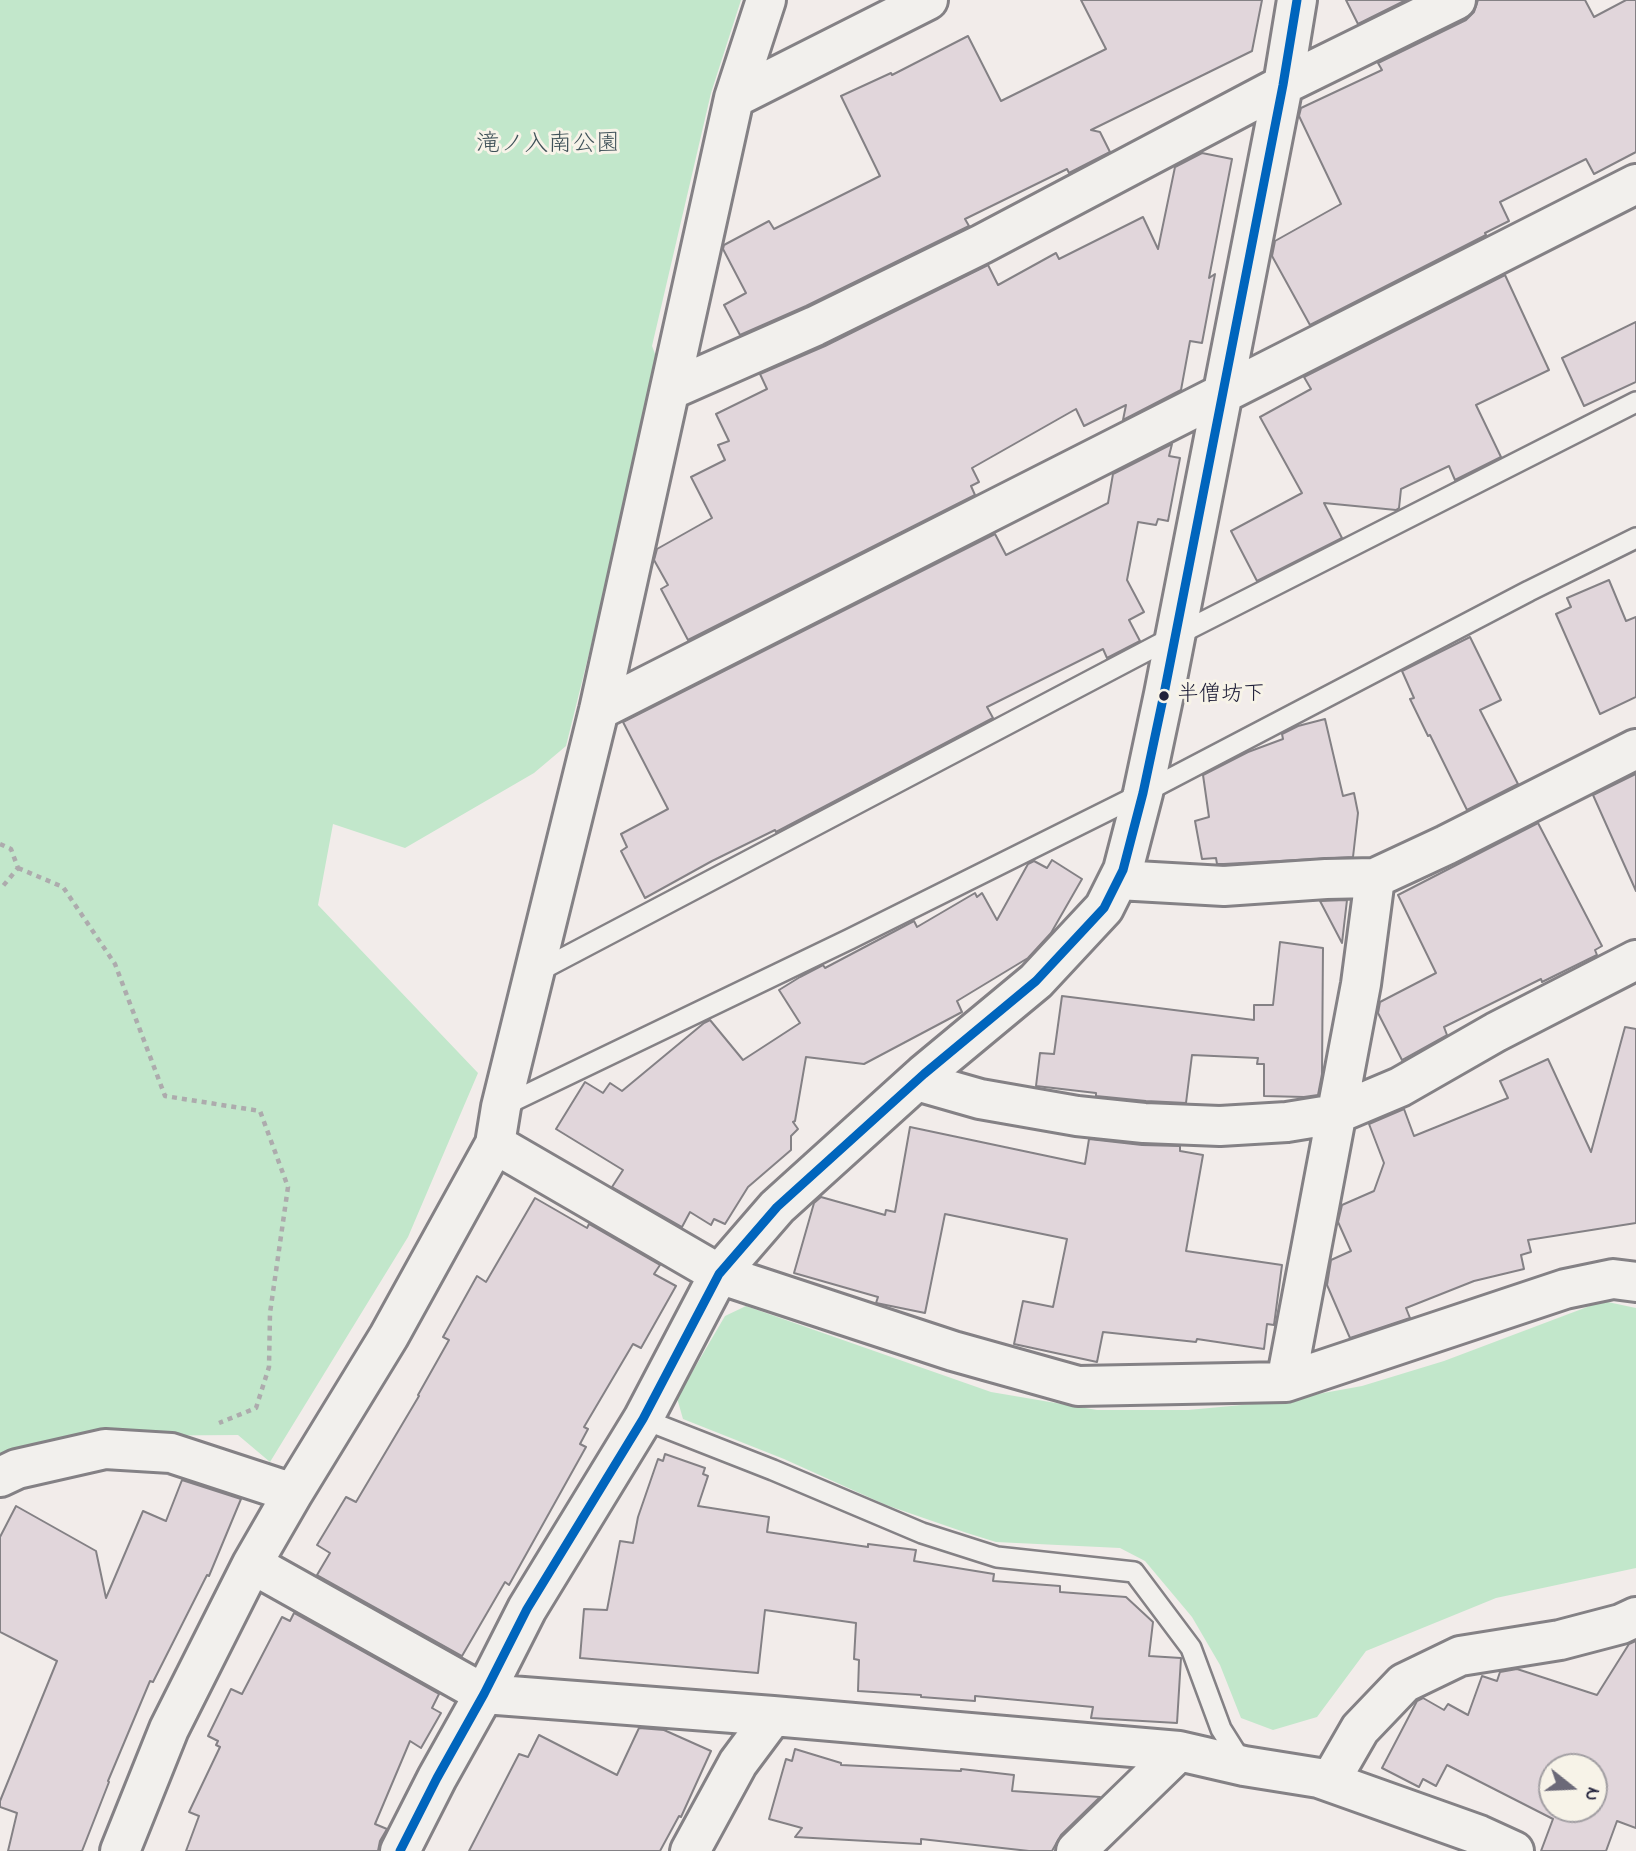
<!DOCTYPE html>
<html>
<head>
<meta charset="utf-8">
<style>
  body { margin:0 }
  #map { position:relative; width:1636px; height:1851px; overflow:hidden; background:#f2ecea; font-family:"Indie Flower",sans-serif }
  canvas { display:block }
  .north { position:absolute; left:1538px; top:1753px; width:70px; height:70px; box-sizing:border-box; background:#f7f3e8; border:2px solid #a29fa3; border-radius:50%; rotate:108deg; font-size:19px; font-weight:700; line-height:28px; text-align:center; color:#22223b }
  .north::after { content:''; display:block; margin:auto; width:24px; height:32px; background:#6b6978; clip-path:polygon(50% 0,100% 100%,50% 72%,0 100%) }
</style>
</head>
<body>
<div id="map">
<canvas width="1636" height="1851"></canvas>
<div class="north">N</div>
</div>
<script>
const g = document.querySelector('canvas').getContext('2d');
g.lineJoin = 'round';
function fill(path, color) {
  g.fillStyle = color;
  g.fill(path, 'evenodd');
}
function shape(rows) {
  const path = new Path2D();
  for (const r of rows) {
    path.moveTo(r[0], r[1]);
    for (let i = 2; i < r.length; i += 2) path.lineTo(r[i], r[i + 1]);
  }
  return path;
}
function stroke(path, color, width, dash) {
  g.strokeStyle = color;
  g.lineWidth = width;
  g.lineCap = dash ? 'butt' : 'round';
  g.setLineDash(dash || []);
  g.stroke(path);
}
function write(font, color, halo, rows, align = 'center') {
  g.font = font + ' "Indie Flower","Klee One",sans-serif';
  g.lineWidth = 6;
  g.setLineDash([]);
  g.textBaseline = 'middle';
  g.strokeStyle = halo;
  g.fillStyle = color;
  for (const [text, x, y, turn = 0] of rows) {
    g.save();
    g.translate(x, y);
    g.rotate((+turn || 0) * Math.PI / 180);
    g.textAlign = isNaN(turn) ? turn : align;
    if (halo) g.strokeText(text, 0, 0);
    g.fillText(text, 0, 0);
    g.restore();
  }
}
const green = shape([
  [0,0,741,0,711,93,652,346,660,367,566,746,534,773,405,848,333,824,318,905,478,1073,408,1237,270,1462,238,1435,105,1436,0,1462],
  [1603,1301,1636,1308,1636,1568,1496,1598,1366,1651,1317,1717,1273,1730,1241,1718,1220,1665,1192,1617,1145,1561,1120,1548,996,1542,967,1533,886,1505,784,1459,683,1419,677,1398,725,1316,746,1306,991,1392,1097,1410,1188,1410,1274,1402,1362,1386,1444,1361]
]);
const building = shape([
  [1081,0,1262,0,1252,51,1091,130,1100,132,1110,152,1069,173,1067,169,965,219,969,226,806,306,740,335,724,305,746,293,723,249,724,245,769,221,774,229,880,176,841,96,891,73,892,75,968,36,1001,101,1106,49,1081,0],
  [1346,0,1406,0,1358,24,1346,0],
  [1478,0,1585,0,1594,17,1626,0,1636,0,1636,152,1594,174,1586,159,1500,202,1509,221,1485,233,1486,235,1310,325,1272,256,1275,241,1341,204,1299,116,1301,108,1382,70,1378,63,1466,20,1474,12,1478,0],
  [1202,153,1232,159,1209,278,1215,274,1202,343,1190,341,1181,390,1123,420,1126,405,1084,426,1076,409,972,468,979,482,971,486,975,495,688,640,661,589,668,585,654,560,657,549,712,518,691,477,725,460,718,445,729,441,716,414,767,389,760,374,825,346,988,265,998,285,1056,253,1059,259,1143,217,1158,249,1175,167,1202,153],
  [1505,275,1549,370,1476,405,1501,457,1455,480,1449,466,1401,489,1399,508,1396,510,1324,503,1342,538,1257,581,1231,531,1302,493,1260,417,1311,389,1304,377,1505,275],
  [1636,322,1636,382,1584,406,1562,358,1636,322],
  [1172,444,1169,456,1180,458,1168,521,1158,519,1156,525,1138,522,1127,580,1144,612,1129,620,1140,641,1107,658,1103,649,987,707,993,718,776,832,775,830,712,861,645,898,621,851,627,847,621,834,668,809,623,722,995,534,1006,555,1108,503,1113,474,1172,444],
  [1609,580,1626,621,1636,617,1636,697,1600,714,1556,614,1571,607,1567,598,1609,580],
  [1470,637,1501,700,1480,710,1518,784,1467,810,1430,735,1428,736,1410,699,1414,698,1402,671,1470,637],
  [1325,719,1343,796,1354,793,1358,813,1353,857,1224,864,1217,864,1216,858,1202,859,1195,821,1209,817,1203,775,1248,752,1283,739,1282,734,1298,726,1325,719],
  [1636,774,1636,891,1593,795,1636,774],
  [1538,823,1602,946,1595,950,1597,955,1542,982,1541,979,1444,1027,1447,1035,1402,1060,1378,1013,1380,1002,1436,973,1398,895,1538,823],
  [1052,860,1082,879,1051,933,1028,958,957,1001,962,1012,864,1064,806,1057,795,1121,793,1122,798,1129,791,1136,791,1150,748,1187,725,1224,714,1219,711,1225,690,1212,682,1227,612,1187,623,1170,556,1129,585,1082,603,1093,610,1083,622,1091,704,1023,710,1020,743,1060,800,1023,779,990,800,977,823,965,825,968,914,921,917,927,975,893,977,897,982,893,997,920,1028,864,1034,861,1047,868,1052,860],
  [1347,900,1342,943,1320,901,1347,900],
  [1280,942,1323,948,1322,1074,1318,1095,1304,1097,1264,1096,1264,1064,1257,1064,1258,1058,1192,1055,1186,1103,1146,1101,1096,1096,1096,1093,1036,1086,1040,1053,1054,1054,1062,996,1254,1020,1254,1005,1273,1005,1280,942],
  [1625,1027,1636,1029,1636,1223,1528,1240,1531,1252,1521,1255,1524,1269,1474,1281,1406,1308,1410,1318,1350,1338,1327,1285,1331,1260,1351,1251,1338,1222,1342,1205,1374,1191,1384,1163,1369,1124,1404,1109,1414,1136,1508,1098,1500,1081,1548,1059,1591,1152,1625,1027],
  [910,1127,1085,1164,1089,1139,1142,1145,1180,1146,1180,1151,1203,1155,1186,1251,1282,1265,1274,1325,1267,1324,1264,1349,1197,1339,1196,1342,1103,1332,1097,1362,1014,1344,1023,1301,1053,1307,1067,1239,945,1214,925,1313,881,1304,876,1303,878,1297,794,1273,814,1203,821,1197,885,1215,886,1210,895,1212,910,1127],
  [535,1198,587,1228,589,1224,660,1265,654,1274,676,1286,641,1348,633,1344,584,1427,588,1429,580,1444,586,1447,509,1585,505,1582,462,1656,317,1575,330,1553,317,1545,346,1497,356,1502,419,1396,418,1395,449,1340,443,1337,477,1276,486,1282,535,1198],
  [665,1454,705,1468,703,1474,708,1476,698,1506,769,1517,767,1532,868,1547,868,1544,916,1550,914,1561,994,1574,993,1581,1060,1586,1060,1592,1126,1597,1153,1622,1149,1656,1181,1658,1177,1723,1091,1718,1093,1707,975,1696,975,1701,921,1697,921,1695,858,1691,859,1660,854,1659,856,1623,765,1610,758,1673,580,1658,584,1609,607,1610,620,1541,633,1543,638,1517,658,1459,663,1461,665,1454],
  [182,1480,241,1499,209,1576,207,1575,153,1682,150,1681,108,1781,109,1782,82,1851,8,1851,17,1813,0,1807,0,1801,57,1661,0,1632,0,1537,16,1506,96,1551,106,1598,143,1511,166,1521,182,1480],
  [294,1613,439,1694,432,1708,441,1713,421,1748,410,1741,375,1824,387,1829,380,1841,378,1851,186,1851,199,1816,189,1812,220,1747,216,1745,218,1741,208,1736,231,1689,242,1694,282,1617,290,1621,294,1613],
  [1636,1641,1636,1828,1617,1821,1606,1851,1541,1851,1553,1819,1447,1765,1436,1786,1423,1779,1419,1787,1382,1768,1417,1701,1423,1698,1444,1710,1448,1704,1468,1715,1482,1676,1497,1681,1500,1672,1517,1669,1597,1695,1629,1644,1636,1641],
  [1552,1767,1594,1767,1594,1809,1552,1809,1552,1767],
  [639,1728,664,1730,711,1751,681,1817,679,1816,660,1851,469,1851,519,1754,528,1757,539,1735,617,1775,639,1728],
  [795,1749,841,1763,841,1765,961,1771,961,1769,1014,1775,1012,1791,1100,1797,1061,1835,1052,1851,1029,1851,921,1839,921,1844,795,1837,802,1828,769,1819,786,1759,792,1761,795,1749]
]);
const path = shape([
  [0,844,11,849,18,868,3,886,0,887],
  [18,868,63,887,115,964,165,1096,260,1111,288,1187,270,1313,269,1367,256,1408,219,1423]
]);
const lane = shape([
  [535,973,1175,636,1636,402],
  [501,1107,850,939,1143,793,1529,591,1636,538],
  [643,1419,773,1470,922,1533,997,1557,1134,1572,1191,1648,1221,1729,1243,1764]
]);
const street = shape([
  [734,98,928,0],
  [670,390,815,326,982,244,1283,85,1456,0],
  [599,710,1636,184],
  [1118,880,1224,886,1326,879,1375,878,1446,845,1636,749],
  [917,1081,980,1099,1077,1116,1144,1123,1220,1126,1287,1122,1336,1114,1400,1087,1496,1032,1636,960],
  [495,1144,719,1274,953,1351,1078,1386,1286,1382,1565,1289,1613,1279,1636,1282],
  [1286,1382,1361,984,1375,878],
  [0,1477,17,1469,105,1449,171,1453,293,1493],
  [252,1564,484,1694,773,1716,1179,1751,1244,1766,1319,1778,1479,1835,1514,1851],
  [1330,1781,1360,1729,1404,1683,1460,1656,1560,1640,1621,1624,1636,1617],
  [120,1851,169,1729,252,1564,293,1493,389,1336,495,1144,501,1107,599,710,734,98,766,0],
  [400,1851,437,1778,484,1694,527,1609,643,1419,719,1274,777,1207,924,1074,1036,981,1104,908,1123,870,1143,793,1164,694,1283,85,1297,0],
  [690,1851,738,1763,773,1716],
  [1076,1851,1179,1751]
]);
const bus1 = shape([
  [400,1851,437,1778,484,1694,527,1609,643,1419,719,1274,777,1207,924,1074,1036,981,1104,908,1123,870,1143,793,1164,694,1283,85,1297,0]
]);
const markers = [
  [1164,696,6,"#22223b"]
];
const busNames = [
  ["半僧坊下",1177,696]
];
const parkNames = [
  ["滝ノ入南公園",548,146]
];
fill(green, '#c2e7cb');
fill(building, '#e1d6db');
stroke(building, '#848185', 2);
stroke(lane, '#848185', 24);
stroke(street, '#848185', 44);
stroke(path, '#adabad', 4.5, [5, 5]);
stroke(lane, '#f2f0ed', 19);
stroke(street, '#f2f0ed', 38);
stroke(bus1, '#0065bd', 9);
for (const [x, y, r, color] of markers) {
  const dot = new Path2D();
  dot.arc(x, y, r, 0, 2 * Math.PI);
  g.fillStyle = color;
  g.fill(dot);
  stroke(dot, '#f7f3e8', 2.5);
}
write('22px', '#22223b', '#f7f3e8', busNames, 'left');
write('24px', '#405259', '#f7f3e8', parkNames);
</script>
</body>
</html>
